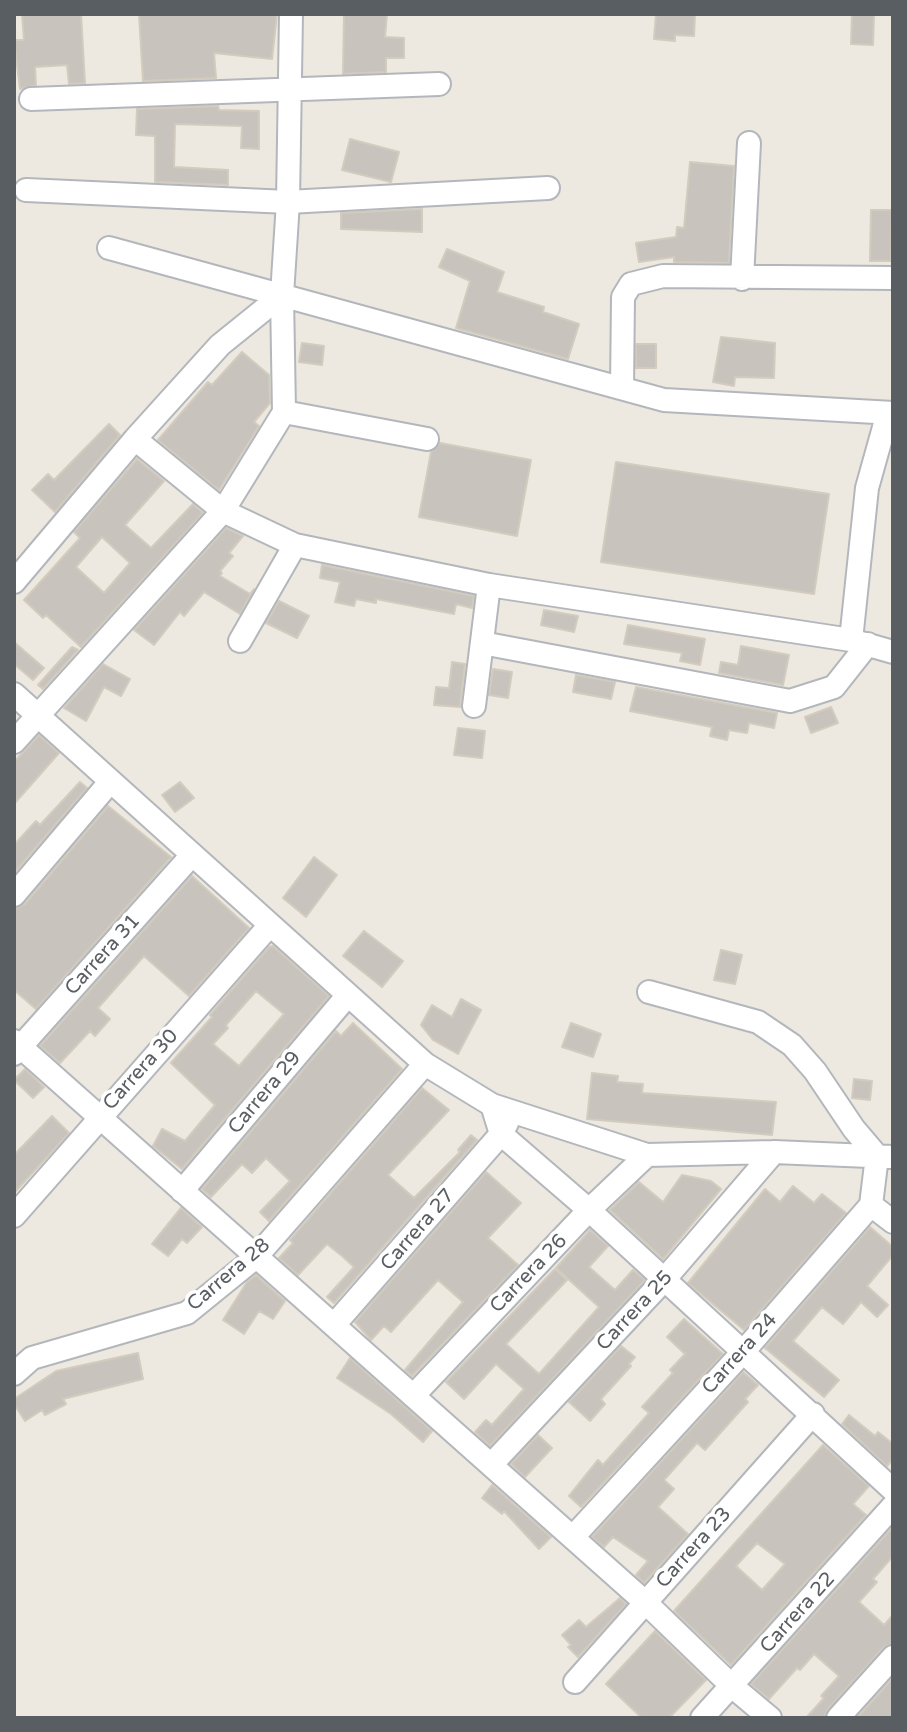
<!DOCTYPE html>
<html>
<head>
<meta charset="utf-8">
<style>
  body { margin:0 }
  #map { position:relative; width:907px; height:1732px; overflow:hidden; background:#ede9e0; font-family:"Varela Round",sans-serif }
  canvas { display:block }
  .frame { position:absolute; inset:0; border:16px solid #595e62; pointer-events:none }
</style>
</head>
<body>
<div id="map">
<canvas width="907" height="1732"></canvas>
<div class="frame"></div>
</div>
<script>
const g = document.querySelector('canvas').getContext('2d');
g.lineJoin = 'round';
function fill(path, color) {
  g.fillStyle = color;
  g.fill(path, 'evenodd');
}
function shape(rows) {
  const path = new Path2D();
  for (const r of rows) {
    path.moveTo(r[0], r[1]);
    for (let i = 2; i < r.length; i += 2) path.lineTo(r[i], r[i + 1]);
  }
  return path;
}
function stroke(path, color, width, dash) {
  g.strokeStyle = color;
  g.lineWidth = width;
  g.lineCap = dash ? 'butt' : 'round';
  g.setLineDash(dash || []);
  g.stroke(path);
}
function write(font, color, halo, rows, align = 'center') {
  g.font = font + ' "Varela Round",sans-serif';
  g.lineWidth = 7;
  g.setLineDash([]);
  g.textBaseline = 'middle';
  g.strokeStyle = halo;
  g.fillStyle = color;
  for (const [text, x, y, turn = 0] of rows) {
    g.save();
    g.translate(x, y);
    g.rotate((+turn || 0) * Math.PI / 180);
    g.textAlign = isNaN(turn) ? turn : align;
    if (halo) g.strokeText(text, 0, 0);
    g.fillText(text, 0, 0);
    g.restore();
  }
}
const building = shape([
  [22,14,81,14,85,83,69,84,67,65,35,67,36,85,20,89,14,40,24,40,22,14],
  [139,14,277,14,272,59,214,53,216,78,143,81,139,14],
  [344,14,387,14,385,37,404,38,404,58,386,58,386,72,343,74,344,14],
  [656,14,695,14,694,36,675,35,675,41,654,39,656,14],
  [852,14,874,14,873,45,851,44,852,14],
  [218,106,219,110,259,111,259,149,241,148,242,126,175,124,174,167,228,170,228,185,155,182,155,136,136,135,137,109,218,106],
  [350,139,399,152,391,182,342,170,350,139],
  [690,162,734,166,729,263,674,262,674,257,639,262,636,243,676,237,677,227,684,228,690,162],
  [422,209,422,232,341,229,341,213,422,209],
  [871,210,892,210,891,261,870,261,871,210],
  [447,249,504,272,497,292,544,307,543,312,579,324,568,359,456,328,470,281,439,267,447,249],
  [721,337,775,343,774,378,735,377,734,386,713,382,721,337],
  [302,343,324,346,322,365,299,362,302,343],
  [636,344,656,344,656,368,636,368,636,344],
  [242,352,269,375,270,403,254,422,259,426,219,490,158,440,208,382,212,385,242,352],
  [109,424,120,435,55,512,32,490,48,474,54,480,109,424],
  [440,443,531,460,517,536,419,517,431,452,440,443],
  [137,459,164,481,125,525,151,548,193,504,203,513,81,647,46,615,43,618,24,600,80,538,74,532,137,459],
  [102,537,130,563,104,593,76,567,102,537],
  [616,462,829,494,814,594,601,562,616,462],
  [226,528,243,536,229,553,233,556,220,571,222,573,220,576,250,594,254,589,240,614,204,592,184,616,180,612,154,645,134,630,226,528],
  [322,565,474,596,472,608,456,604,454,614,376,599,376,603,356,599,354,606,335,602,340,582,320,578,322,565],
  [279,601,309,616,297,638,266,623,279,601],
  [544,610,578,616,574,632,541,625,544,610],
  [628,625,705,639,700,665,680,661,682,653,624,644,628,625],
  [14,642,44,668,33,680,14,664,14,642],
  [741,646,789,655,783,685,719,673,721,662,738,665,741,646],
  [72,647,78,650,43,689,38,685,72,647],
  [452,662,465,664,460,707,434,705,436,687,449,688,452,662],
  [103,664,130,679,121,696,104,687,86,721,64,708,103,664],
  [493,669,512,672,508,698,489,695,493,669],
  [576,675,615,682,611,699,573,692,576,675],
  [636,687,777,713,774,728,749,723,747,733,729,730,727,740,710,736,712,727,630,711,636,687],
  [831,707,838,723,811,733,805,717,831,707],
  [458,728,485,731,482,758,454,755,458,728],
  [39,735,59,753,14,804,14,762,39,735],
  [80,782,87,788,14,873,14,845,36,821,40,825,80,782],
  [180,782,194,798,175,812,162,795,180,782],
  [108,806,171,857,36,1009,14,990,14,909,25,904,108,806],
  [314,857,337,875,306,917,283,898,314,857],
  [192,876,249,928,189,996,144,956,98,1008,110,1019,95,1036,90,1031,60,1063,40,1046,192,876],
  [364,931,403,961,382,987,343,956,364,931],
  [273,946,329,996,182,1169,153,1146,162,1129,185,1141,215,1105,171,1063,212,1017,210,1015,269,947,273,946],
  [256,991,284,1014,239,1066,213,1044,228,1028,226,1025,256,991],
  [721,950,742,955,735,984,714,980,721,950],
  [461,999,481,1010,458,1054,433,1040,421,1025,432,1005,452,1017,461,999],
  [353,1023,402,1069,269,1221,260,1212,290,1181,266,1158,252,1173,242,1164,211,1197,202,1189,336,1031,341,1036,353,1023],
  [571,1023,601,1034,593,1057,562,1047,571,1023],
  [25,1069,44,1087,33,1098,14,1080,25,1069],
  [592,1073,618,1076,617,1082,643,1084,642,1093,776,1102,772,1135,587,1119,592,1073],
  [854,1079,872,1081,870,1100,852,1098,854,1079],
  [422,1088,449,1110,388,1175,414,1198,460,1152,458,1150,471,1135,477,1140,334,1303,327,1297,354,1267,342,1256,327,1244,298,1275,279,1258,293,1243,290,1240,422,1088],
  [52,1116,69,1133,14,1193,14,1155,52,1116],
  [486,1172,521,1203,488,1238,518,1265,412,1376,405,1370,463,1302,438,1280,391,1332,384,1326,371,1340,355,1322,486,1172],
  [682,1175,711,1181,721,1189,663,1259,610,1210,639,1182,663,1202,682,1175],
  [793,1186,814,1203,822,1194,846,1213,744,1330,688,1283,765,1189,780,1202,793,1186],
  [181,1208,202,1227,187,1243,182,1239,168,1256,152,1244,181,1208],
  [870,1227,893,1247,893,1255,867,1286,888,1305,877,1317,861,1302,843,1324,822,1307,793,1341,839,1380,824,1397,765,1348,870,1227],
  [590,1230,608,1246,589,1267,615,1290,633,1270,645,1280,490,1446,475,1432,486,1420,492,1425,524,1389,496,1364,464,1399,446,1382,555,1269,567,1280,506,1344,539,1374,599,1307,556,1268,590,1230],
  [256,1275,285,1301,273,1319,259,1311,244,1334,223,1320,247,1282,256,1275],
  [684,1319,723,1354,581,1507,569,1496,598,1460,603,1465,649,1413,642,1407,673,1373,670,1370,685,1354,667,1337,684,1319],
  [621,1346,635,1357,629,1364,631,1366,601,1399,605,1404,590,1421,569,1402,621,1346],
  [138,1353,143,1379,63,1399,66,1404,45,1415,42,1410,25,1421,14,1404,14,1399,56,1371,138,1353],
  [350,1358,432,1431,423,1442,391,1414,337,1378,350,1358],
  [743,1372,758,1385,745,1399,748,1402,705,1450,697,1443,664,1480,674,1489,658,1507,688,1534,644,1583,636,1575,648,1561,613,1537,604,1547,592,1537,743,1372],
  [849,1415,875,1436,878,1432,893,1444,893,1459,887,1466,842,1424,849,1415],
  [538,1435,552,1448,525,1477,511,1464,538,1435],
  [823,1445,869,1486,853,1504,866,1515,731,1665,674,1611,823,1445],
  [757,1543,785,1564,762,1590,736,1566,757,1543],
  [492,1485,551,1537,539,1549,504,1511,502,1514,482,1498,492,1485],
  [893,1527,893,1556,873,1579,877,1582,859,1602,884,1625,893,1615,893,1643,883,1648,828,1709,824,1718,806,1718,824,1698,821,1696,839,1676,814,1654,800,1670,797,1668,769,1699,751,1684,893,1527],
  [620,1598,626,1604,578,1657,568,1647,571,1645,562,1635,579,1620,586,1627,620,1598],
  [655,1631,706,1680,669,1718,642,1718,606,1684,655,1631],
  [893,1678,893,1718,857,1718,893,1678]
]);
const minor = shape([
  [31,99,439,84],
  [26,190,288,202,548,188],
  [109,248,664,400,893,413],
  [742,279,749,143],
  [622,388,623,297,631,284,663,276,893,278],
  [284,412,427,439],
  [135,439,223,511,295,545,489,585,851,640,893,652],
  [14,582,135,439,220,345,282,295],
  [851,640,867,488,888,413],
  [240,641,295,545],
  [482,643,790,701,834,687,868,644],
  [14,694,425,1064,492,1105,647,1155,774,1152,893,1157],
  [474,706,489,585],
  [14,742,223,511,284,412,282,295,288,202,291,14],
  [14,895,110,782],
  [14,1041,645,1602,733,1687,770,1718],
  [14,1054,192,855],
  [492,1105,501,1134,589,1210,893,1490],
  [182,1191,348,995],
  [871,1205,893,1222],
  [14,1216,270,925],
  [334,1325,501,1134,507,1123],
  [14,1374,32,1358,187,1313,256,1257,425,1064],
  [413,1396,589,1210,647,1155],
  [491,1465,663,1281,774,1152],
  [573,1537,743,1352,871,1205,877,1156,854,1129,815,1071,792,1045,758,1022,649,992],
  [575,1682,813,1414],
  [702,1718,893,1506],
  [838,1718,893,1657]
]);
const streetNames = [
  ["Carrera 31",103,955,-48],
  ["Carrera 30",141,1070,-48],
  ["Carrera 29",265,1093,-50],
  ["Carrera 27",418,1230,-49],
  ["Carrera 26",529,1274,-46],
  ["Carrera 28",229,1275,-40],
  ["Carrera 25",635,1311,-47],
  ["Carrera 24",740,1354,-48],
  ["Carrera 23",694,1548,-48],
  ["Carrera 22",798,1613,-48]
];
fill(building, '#c8c4bd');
stroke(building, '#d2cbbe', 2);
stroke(minor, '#b3b7bc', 26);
stroke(minor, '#fff', 22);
write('20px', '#595e62', '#fff', streetNames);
</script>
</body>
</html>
